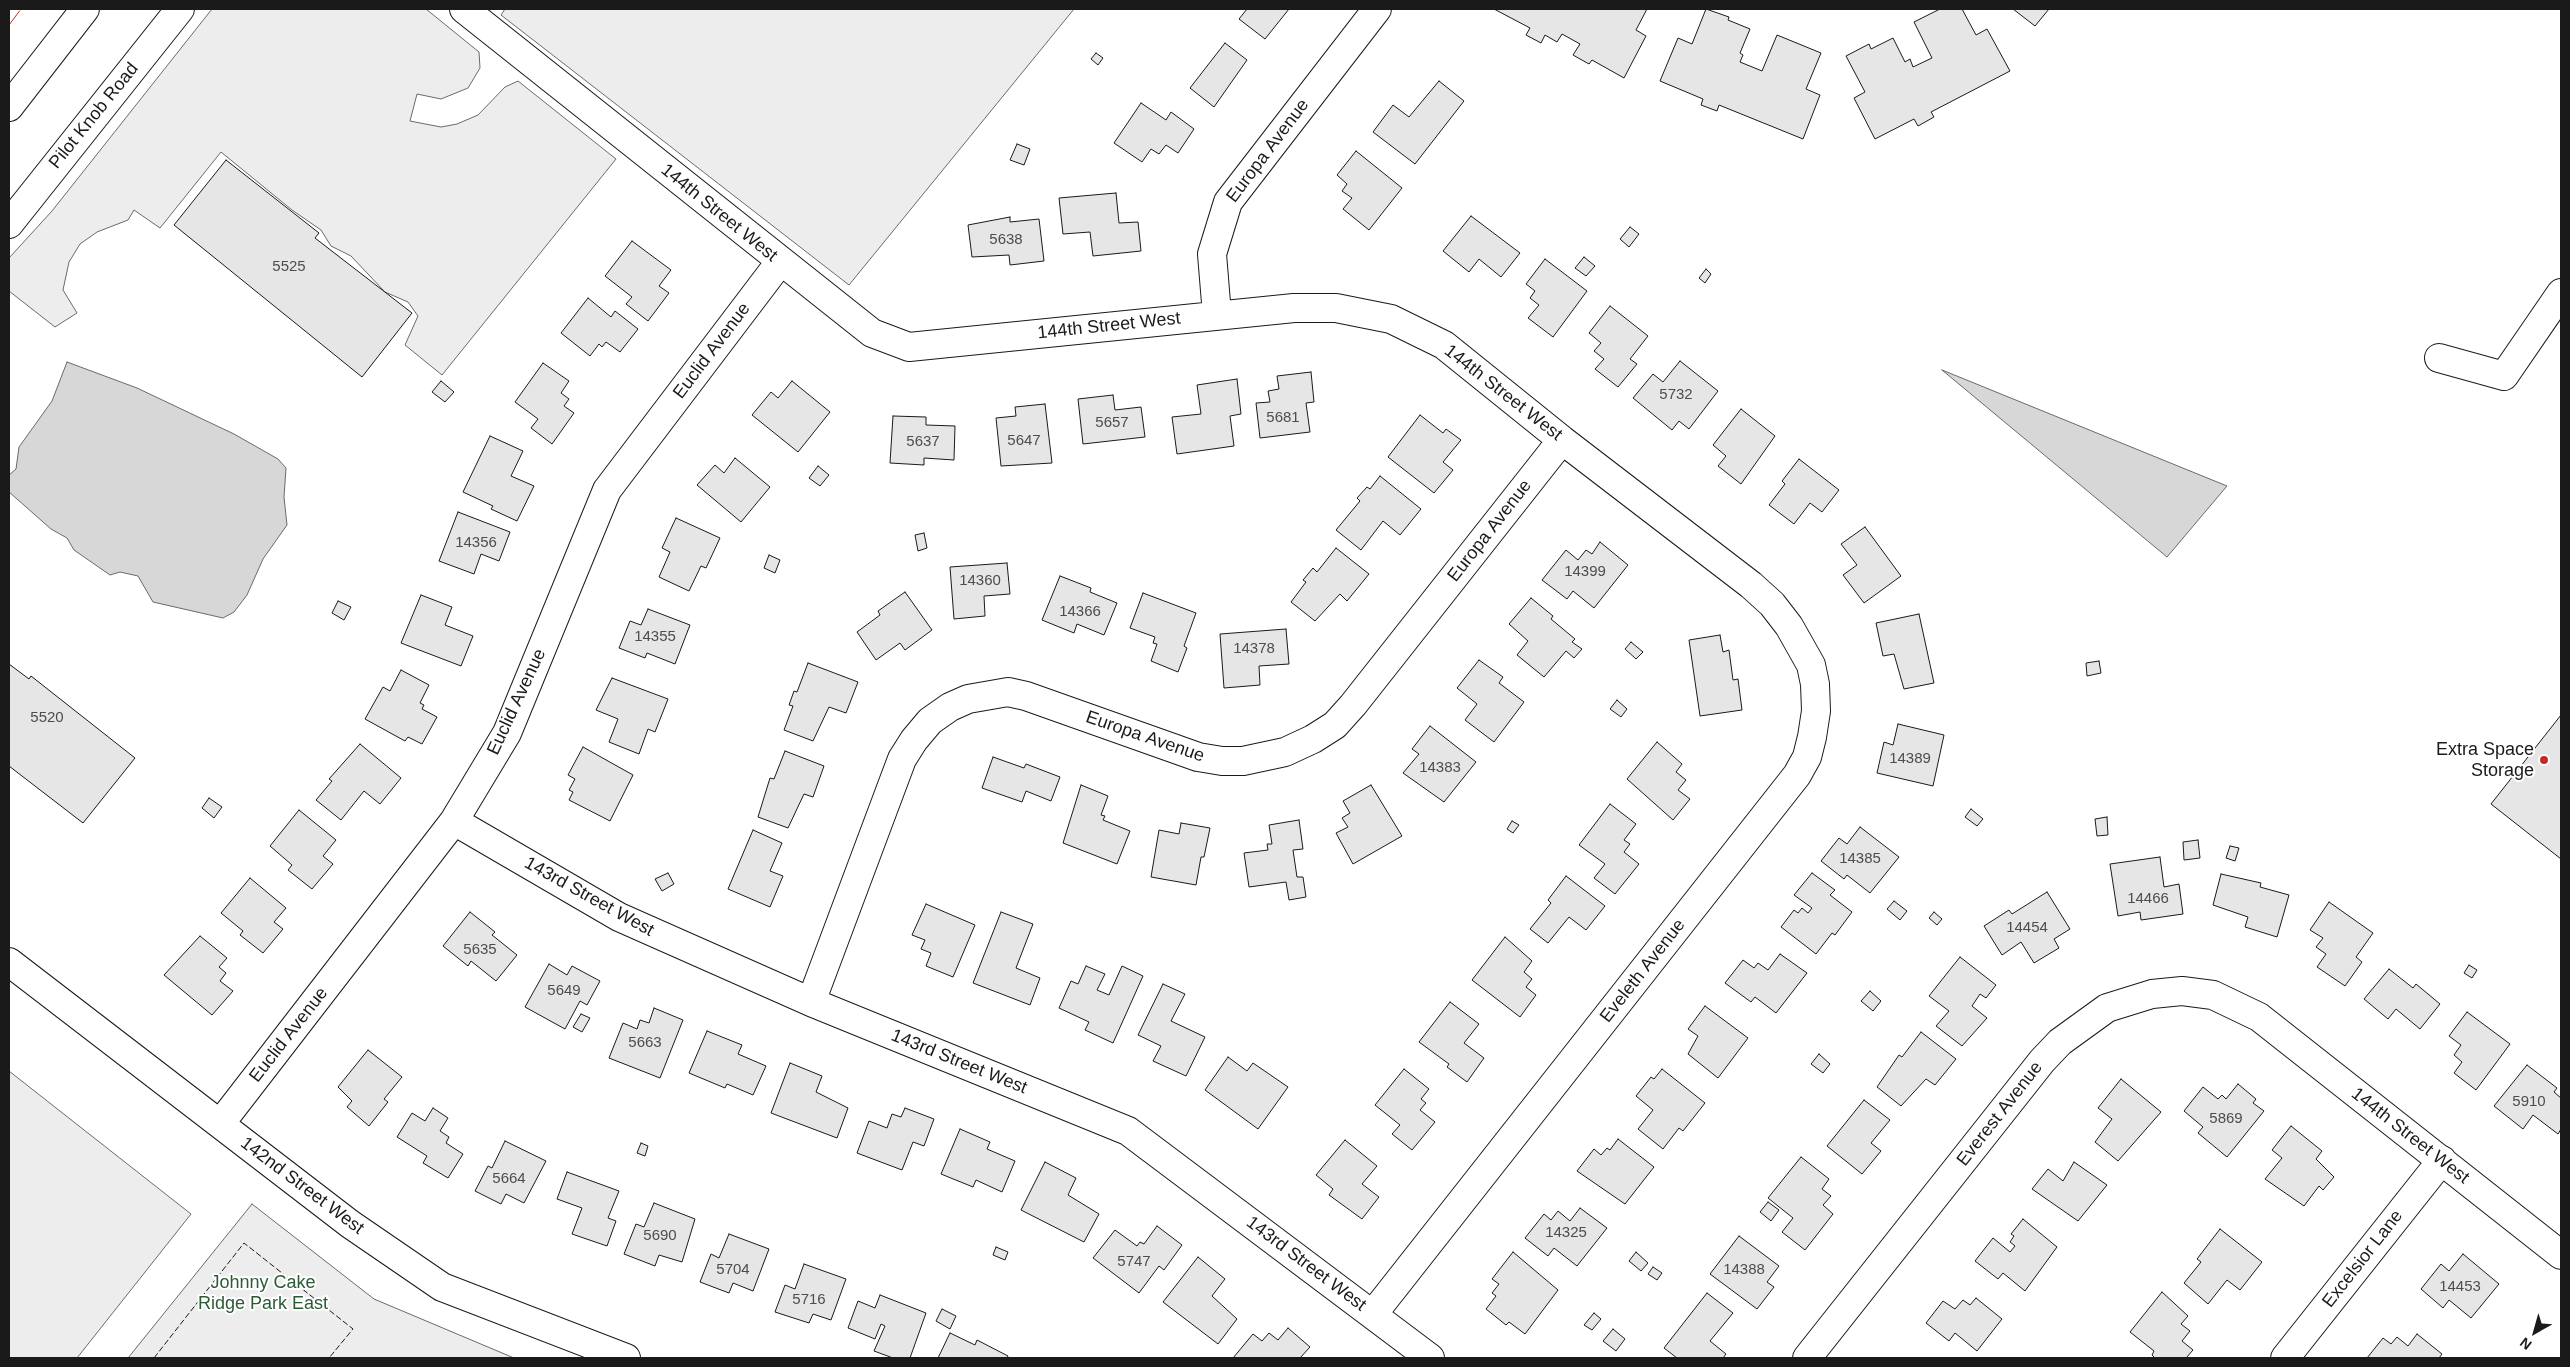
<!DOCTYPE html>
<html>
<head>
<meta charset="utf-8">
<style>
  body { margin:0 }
  #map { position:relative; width:2570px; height:1367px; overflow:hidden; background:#fff; font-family:Helvetica,sans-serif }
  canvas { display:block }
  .frame { position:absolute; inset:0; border:10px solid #1a1a1a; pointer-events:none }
  .north { position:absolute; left:2510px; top:1307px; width:50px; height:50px; -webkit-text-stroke:4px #fff; paint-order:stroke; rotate:218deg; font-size:14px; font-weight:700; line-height:20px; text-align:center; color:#1a1a1a }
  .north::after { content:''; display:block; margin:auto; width:18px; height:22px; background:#1a1a1a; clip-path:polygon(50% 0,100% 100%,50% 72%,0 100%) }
</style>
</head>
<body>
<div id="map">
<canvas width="2570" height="1367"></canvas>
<div class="frame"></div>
<div class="north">N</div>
</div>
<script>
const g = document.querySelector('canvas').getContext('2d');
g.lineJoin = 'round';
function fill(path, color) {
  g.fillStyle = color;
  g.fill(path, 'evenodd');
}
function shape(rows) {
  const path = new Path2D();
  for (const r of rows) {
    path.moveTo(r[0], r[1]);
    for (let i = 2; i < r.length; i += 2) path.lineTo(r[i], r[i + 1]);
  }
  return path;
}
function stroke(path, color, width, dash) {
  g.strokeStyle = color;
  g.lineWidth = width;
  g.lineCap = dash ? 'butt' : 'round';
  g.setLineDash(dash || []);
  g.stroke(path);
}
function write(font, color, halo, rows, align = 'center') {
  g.font = font + ' Helvetica,sans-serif';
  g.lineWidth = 4;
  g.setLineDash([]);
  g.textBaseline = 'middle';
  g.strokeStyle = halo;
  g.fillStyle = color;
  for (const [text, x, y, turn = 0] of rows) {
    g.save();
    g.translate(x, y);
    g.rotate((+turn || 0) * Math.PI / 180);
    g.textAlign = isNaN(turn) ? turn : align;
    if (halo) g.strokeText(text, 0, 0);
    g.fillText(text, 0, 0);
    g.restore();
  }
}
const built = shape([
  [212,9,426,9,479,52,480,68,468,88,441,99,417,94,410,121,441,127,457,124,478,115,505,87,518,81,616,159,442,375,405,345,418,316,408,302,385,292,351,256,331,246,321,230,292,210,221,152,160,228,134,210,128,220,97,232,80,244,69,262,63,290,77,313,55,327,9,291,9,258,52,211,212,9],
  [505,9,1074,9,849,285,501,15,505,9],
  [9,1071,191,1214,77,1358,9,1358,9,1071],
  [252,1204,374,1299,514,1358,128,1358,252,1204]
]);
const water = shape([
  [67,362,137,388,234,434,278,459,286,468,284,497,287,525,263,559,247,595,234,612,223,618,153,602,138,576,120,572,110,575,74,550,67,538,51,529,9,492,9,475,16,469,19,447,52,401,67,362],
  [1942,370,2227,486,2167,557,1942,370]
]);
const building = shape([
  [1247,9,1289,9,1265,39,1239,19,1247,9],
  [1494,9,1647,9,1636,30,1646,36,1624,78,1592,60,1589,64,1573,55,1580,44,1562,34,1557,42,1545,35,1541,43,1526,35,1530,28,1494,9],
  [1706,9,1729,17,1728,20,1750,29,1740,53,1743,55,1740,62,1762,71,1777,35,1821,53,1806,89,1820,95,1803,139,1719,105,1717,111,1701,105,1703,99,1660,81,1678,38,1692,44,1706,9],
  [1940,9,1962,9,1976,35,1987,29,2010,71,1931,112,1934,117,1918,126,1914,119,1875,139,1854,98,1865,92,1846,56,1869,44,1871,49,1893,38,1905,62,1910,59,1913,67,1932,58,1914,22,1940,9],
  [2013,9,2049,9,2035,26,2013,9],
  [1225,43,1247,60,1214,107,1190,88,1225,43],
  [1096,53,1103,58,1098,65,1091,59,1096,53],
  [1439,81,1464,101,1415,164,1373,132,1393,105,1409,117,1439,81],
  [1141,103,1166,120,1171,112,1194,129,1178,153,1166,145,1159,154,1151,149,1142,162,1114,143,1141,103],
  [1017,144,1030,149,1024,165,1010,160,1017,144],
  [1356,151,1402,188,1369,230,1343,209,1352,198,1342,191,1347,184,1337,175,1356,151],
  [226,160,319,233,315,238,412,313,362,377,174,225,226,160],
  [1116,193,1119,223,1138,222,1141,251,1093,256,1090,232,1063,234,1059,198,1116,193],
  [1471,216,1520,253,1501,277,1479,259,1469,272,1443,251,1471,216],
  [1010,217,1010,222,1039,219,1044,261,1010,265,1009,255,972,257,968,225,1010,217],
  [1630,227,1639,234,1629,247,1620,239,1630,227],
  [632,241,671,270,659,286,669,293,648,321,626,304,632,297,605,276,632,241],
  [1584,257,1595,266,1586,276,1575,268,1584,257],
  [1545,259,1587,291,1553,337,1528,318,1539,305,1530,298,1535,291,1526,284,1545,259],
  [1706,269,1711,274,1705,283,1699,278,1706,269],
  [588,298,611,317,615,311,638,329,620,352,606,342,602,347,599,344,590,356,561,333,588,298],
  [1610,306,1648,336,1630,359,1637,364,1618,387,1595,369,1604,359,1594,351,1601,343,1589,333,1610,306],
  [1680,361,1718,391,1689,429,1679,421,1672,430,1633,398,1653,374,1663,382,1680,361],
  [543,363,569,381,561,393,569,399,564,406,574,413,552,444,531,428,538,419,515,402,543,363],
  [1311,372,1314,402,1306,403,1310,432,1260,438,1256,403,1270,402,1268,391,1279,389,1277,376,1311,372],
  [1237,379,1241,414,1230,416,1234,446,1177,454,1172,417,1201,414,1197,385,1237,379],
  [441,381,454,392,445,402,432,392,441,381],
  [792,381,830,412,798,452,752,415,771,392,778,398,792,381],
  [1113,395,1115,410,1141,407,1145,437,1083,444,1078,399,1113,395],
  [1045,404,1052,463,1001,466,996,418,1016,416,1015,407,1045,404],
  [1741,409,1775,436,1741,484,1718,466,1726,456,1713,445,1741,409],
  [1420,415,1443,433,1446,429,1461,440,1443,462,1453,470,1434,493,1388,457,1420,415],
  [893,416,926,417,926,425,955,426,954,460,924,458,924,465,890,463,893,416],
  [490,436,523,451,511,476,534,486,517,521,491,509,493,506,463,492,490,436],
  [735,458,770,487,741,522,697,485,715,465,724,473,735,458],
  [1799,459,1839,490,1822,512,1810,503,1794,524,1769,505,1785,484,1782,481,1799,459],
  [818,466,829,475,820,486,809,478,818,466],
  [1380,476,1421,509,1400,535,1383,521,1361,550,1336,530,1360,501,1357,498,1367,487,1370,489,1380,476],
  [458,512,510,532,499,561,481,554,474,574,439,561,458,512],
  [676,518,720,538,706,568,701,566,689,591,659,577,670,552,662,548,676,518],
  [1865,527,1901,576,1864,603,1843,575,1857,565,1841,544,1865,527],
  [924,533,927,548,918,551,915,535,924,533],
  [1600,542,1628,565,1594,608,1573,591,1567,599,1542,580,1566,550,1578,560,1586,550,1592,554,1600,542],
  [1336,548,1369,574,1347,601,1340,594,1315,621,1291,602,1306,582,1303,580,1313,568,1317,572,1336,548],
  [769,555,780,560,775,573,764,568,769,555],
  [1007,563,1010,594,984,596,985,616,954,619,950,567,1007,563],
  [1060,576,1091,588,1090,592,1117,603,1104,635,1077,624,1074,633,1042,620,1060,576],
  [905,592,932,630,905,650,900,643,876,660,857,632,880,615,878,611,905,592],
  [1143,593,1196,613,1184,646,1187,648,1178,672,1151,661,1157,644,1153,643,1155,637,1130,628,1143,593],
  [421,595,452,607,445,625,473,636,461,666,401,643,421,595],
  [1531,598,1553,616,1551,619,1575,639,1572,642,1582,649,1574,658,1566,651,1544,677,1517,655,1528,641,1509,624,1531,598],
  [338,601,351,607,344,620,332,613,338,601],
  [648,609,690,625,675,664,647,653,645,658,619,648,630,621,641,625,648,609],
  [1919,614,1934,683,1904,689,1894,654,1883,656,1876,623,1919,614],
  [1286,629,1289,664,1259,666,1260,685,1224,688,1220,634,1286,629],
  [1720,635,1723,652,1729,650,1733,680,1738,679,1742,710,1700,716,1689,640,1720,635],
  [1631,642,1643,652,1636,659,1625,649,1631,642],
  [1479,660,1503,677,1499,683,1524,702,1494,742,1465,720,1477,704,1457,688,1479,660],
  [2099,661,2101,673,2087,676,2086,663,2099,661],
  [808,663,858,682,846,713,829,707,813,741,784,730,793,706,789,705,794,691,797,692,808,663],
  [9,664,29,679,31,676,135,758,83,823,9,766,9,664],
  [401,670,429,685,420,703,424,705,422,709,437,717,422,744,408,737,405,741,365,719,383,687,390,691,401,670],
  [612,678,668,699,655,732,648,729,639,754,609,742,618,719,596,710,612,678],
  [1617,700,1627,709,1621,717,1610,709,1617,700],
  [2561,715,2561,859,2491,804,2561,715],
  [1898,724,1944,735,1933,786,1877,773,1884,742,1893,745,1898,724],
  [1430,726,1476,762,1444,802,1403,773,1419,754,1412,749,1430,726],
  [1657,742,1682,764,1676,772,1686,780,1678,790,1690,799,1673,820,1627,779,1657,742],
  [360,744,401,778,380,804,364,791,341,820,316,800,332,781,329,779,360,744],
  [583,747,633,775,610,821,569,800,573,792,569,790,575,779,568,775,583,747],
  [785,751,824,766,813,797,804,794,788,828,758,817,770,778,774,779,785,751],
  [993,757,1024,768,1026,764,1060,777,1051,801,1026,791,1022,802,982,788,993,757],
  [1081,785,1108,796,1101,815,1105,816,1103,820,1130,831,1117,864,1063,843,1081,785],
  [1371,785,1402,836,1353,864,1336,833,1348,827,1342,818,1350,813,1343,801,1371,785],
  [209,798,222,807,214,818,202,808,209,798],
  [1610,804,1636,824,1624,840,1630,844,1624,852,1639,864,1615,894,1594,878,1605,864,1579,845,1610,804],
  [1971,809,1983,819,1977,826,1965,817,1971,809],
  [299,810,336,840,323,856,333,864,312,889,288,870,292,865,270,846,299,810],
  [2107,817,2108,835,2097,836,2095,819,2107,817],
  [1299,820,1303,849,1293,850,1297,877,1303,877,1306,897,1289,900,1286,882,1249,887,1244,853,1268,850,1267,844,1272,844,1269,825,1299,820],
  [1512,821,1519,825,1513,833,1507,829,1512,821],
  [1181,823,1210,828,1204,857,1201,857,1196,885,1151,877,1159,830,1179,834,1181,823],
  [1860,827,1899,857,1870,893,1847,875,1844,879,1821,861,1839,838,1847,844,1860,827],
  [753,830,782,843,770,871,783,876,770,907,728,889,753,830],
  [2198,840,2200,858,2184,860,2183,842,2198,840],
  [2230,846,2239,848,2235,861,2226,858,2230,846],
  [2160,857,2164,887,2179,884,2183,914,2141,920,2140,912,2118,916,2110,864,2160,857],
  [668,873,674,884,662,891,655,879,668,873],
  [1812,873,1835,890,1830,895,1852,912,1835,935,1832,933,1816,954,1781,927,1794,910,1798,913,1802,908,1808,913,1812,908,1794,895,1812,873],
  [2221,874,2261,883,2260,887,2289,895,2277,937,2245,927,2248,917,2213,905,2221,874],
  [1566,876,1605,906,1586,930,1569,917,1548,943,1530,929,1551,903,1548,900,1566,876],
  [250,878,286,908,274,922,283,929,263,953,240,935,243,931,221,913,250,878],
  [2047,892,2070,929,2054,939,2059,948,2034,963,2021,942,2002,955,1984,926,2009,910,2012,914,2047,892],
  [1894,901,1907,911,1900,920,1887,909,1894,901],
  [2329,902,2373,933,2356,957,2362,962,2345,986,2317,967,2326,954,2316,947,2323,938,2310,930,2329,902],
  [926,904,975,925,953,977,926,966,931,953,921,949,925,940,912,935,926,904],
  [470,912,495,932,492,935,517,955,496,981,471,961,468,966,443,946,470,912],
  [1001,912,1033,924,1016,968,1040,978,1030,1005,973,983,1001,912],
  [1934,912,1942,919,1937,925,1929,918,1934,912],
  [200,936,227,958,219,967,226,973,220,981,233,991,212,1015,164,975,200,936],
  [1505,937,1532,961,1524,972,1532,979,1526,987,1536,995,1520,1017,1472,980,1505,937],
  [1780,954,1807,973,1776,1013,1755,997,1751,1002,1725,983,1743,960,1754,968,1758,963,1768,970,1780,954],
  [1960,957,1996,985,1986,998,1980,994,1972,1006,1987,1018,1962,1046,1936,1026,1949,1011,1929,996,1960,957],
  [549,964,567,975,572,966,600,981,587,1005,580,1001,565,1029,525,1007,549,964],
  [2469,965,2477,970,2472,978,2464,973,2469,965],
  [1086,966,1105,974,1097,990,1109,995,1122,966,1143,976,1113,1043,1085,1030,1089,1022,1059,1008,1071,981,1078,984,1086,966],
  [2389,969,2413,988,2416,984,2440,1004,2420,1029,2396,1009,2388,1019,2364,999,2389,969],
  [1163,984,1185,994,1171,1021,1205,1037,1186,1076,1153,1061,1161,1046,1138,1035,1163,984],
  [1870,991,1881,1001,1873,1011,1861,1001,1870,991],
  [1450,1002,1479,1024,1464,1043,1484,1058,1467,1082,1447,1067,1449,1064,1419,1042,1450,1002],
  [1705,1006,1748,1038,1718,1078,1688,1054,1698,1036,1688,1029,1705,1006],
  [654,1008,683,1020,660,1078,609,1058,623,1023,637,1029,640,1020,649,1023,654,1008],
  [2467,1012,2510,1044,2476,1090,2454,1073,2462,1062,2454,1055,2461,1045,2449,1036,2467,1012],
  [581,1014,590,1018,582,1032,573,1027,581,1014],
  [707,1031,742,1045,738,1054,766,1066,753,1095,727,1084,725,1088,689,1073,707,1031],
  [1921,1032,1956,1059,1935,1085,1926,1079,1901,1106,1877,1087,1899,1055,1902,1057,1921,1032],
  [368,1050,402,1077,384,1099,388,1102,369,1126,347,1107,352,1101,338,1087,368,1050],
  [1819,1054,1830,1064,1823,1073,1811,1064,1819,1054],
  [1228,1057,1247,1071,1253,1063,1288,1087,1258,1129,1205,1090,1228,1057],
  [790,1063,822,1076,816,1092,848,1108,837,1138,771,1113,790,1063],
  [2527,1065,2557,1088,2554,1092,2561,1098,2561,1129,2558,1134,2533,1115,2523,1129,2494,1106,2527,1065],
  [1404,1069,1429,1089,1421,1099,1426,1103,1420,1110,1435,1122,1412,1150,1392,1134,1400,1125,1375,1105,1404,1069],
  [1662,1069,1705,1103,1683,1131,1679,1128,1663,1149,1638,1129,1653,1110,1636,1096,1651,1077,1654,1079,1662,1069],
  [2121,1079,2161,1112,2118,1161,2095,1142,2112,1119,2098,1108,2121,1079],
  [2238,1084,2256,1099,2253,1103,2264,1111,2227,1157,2198,1133,2203,1127,2184,1111,2203,1087,2218,1099,2222,1095,2226,1099,2238,1084],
  [1864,1100,1890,1120,1871,1143,1881,1151,1862,1174,1827,1146,1864,1100],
  [433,1108,448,1118,440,1131,449,1137,446,1143,463,1154,448,1178,423,1163,427,1156,397,1137,412,1113,425,1121,433,1108],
  [905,1108,934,1119,924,1146,913,1142,902,1170,857,1153,869,1121,887,1128,892,1114,901,1117,905,1108],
  [2291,1126,2322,1151,2316,1159,2334,1177,2323,1190,2319,1186,2304,1206,2265,1179,2282,1158,2272,1150,2291,1126],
  [960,1129,990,1142,987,1149,1015,1161,1002,1192,976,1180,973,1187,941,1174,960,1129],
  [1618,1139,1654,1167,1625,1204,1577,1171,1594,1149,1601,1155,1607,1148,1610,1150,1618,1139],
  [1345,1140,1377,1166,1362,1184,1379,1197,1362,1219,1329,1195,1333,1189,1316,1175,1345,1140],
  [505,1141,546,1161,524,1203,506,1194,501,1204,475,1191,488,1166,492,1168,505,1141],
  [641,1143,648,1146,645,1156,637,1153,641,1143],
  [1801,1157,1829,1179,1822,1189,1831,1196,1823,1205,1833,1214,1805,1250,1782,1232,1793,1218,1768,1198,1801,1157],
  [1045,1162,1076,1178,1068,1195,1099,1214,1084,1242,1021,1210,1045,1162],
  [2074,1162,2107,1185,2078,1221,2032,1189,2048,1169,2063,1181,2074,1162],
  [567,1172,619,1191,608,1218,616,1221,607,1246,572,1234,582,1208,557,1199,567,1172],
  [1768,1202,1779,1210,1771,1221,1760,1212,1768,1202],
  [654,1203,695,1219,682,1262,659,1255,655,1266,624,1254,636,1224,644,1227,654,1203],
  [1580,1208,1607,1228,1577,1266,1554,1248,1548,1256,1525,1238,1544,1214,1551,1220,1558,1211,1570,1221,1580,1208],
  [2023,1219,2057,1247,2025,1291,2003,1273,1998,1279,1975,1261,1993,1238,2010,1252,2015,1246,2010,1242,2014,1236,2011,1234,2023,1219],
  [1157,1226,1182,1245,1164,1270,1159,1266,1139,1293,1093,1258,1115,1230,1137,1246,1140,1242,1144,1244,1157,1226],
  [2220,1229,2262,1262,2240,1290,2227,1280,2208,1304,2184,1283,2201,1262,2197,1259,2220,1229],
  [729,1234,769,1249,753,1291,733,1283,729,1293,700,1282,711,1254,719,1258,729,1234],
  [1739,1236,1779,1266,1767,1282,1774,1287,1757,1309,1710,1274,1739,1236],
  [996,1247,1008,1252,1005,1260,993,1255,996,1247],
  [1513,1252,1558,1290,1525,1334,1509,1322,1506,1325,1486,1309,1496,1296,1492,1293,1499,1284,1492,1279,1513,1252],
  [1636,1252,1648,1263,1641,1271,1629,1261,1636,1252],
  [2463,1254,2499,1284,2471,1318,2449,1300,2443,1308,2421,1289,2441,1264,2449,1271,2463,1254],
  [1198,1257,1225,1279,1212,1296,1237,1319,1218,1344,1163,1302,1198,1257],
  [804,1264,846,1279,831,1320,813,1314,809,1323,775,1312,785,1285,795,1289,804,1264],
  [1653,1267,1662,1273,1657,1280,1648,1274,1653,1267],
  [2162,1292,2188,1316,2181,1324,2190,1331,2182,1341,2193,1350,2186,1358,2155,1358,2152,1355,2154,1351,2130,1332,2162,1292],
  [1707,1293,1733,1313,1710,1341,1726,1354,1723,1358,1677,1358,1664,1348,1707,1293],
  [880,1295,926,1313,910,1358,893,1358,874,1351,885,1326,881,1324,875,1339,848,1328,858,1301,875,1308,880,1295],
  [1976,1298,2002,1319,1977,1351,1955,1333,1949,1341,1926,1323,1943,1301,1955,1309,1963,1300,1970,1305,1976,1298],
  [942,1309,956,1316,950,1329,936,1321,942,1309],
  [1594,1313,1601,1319,1592,1330,1584,1325,1594,1313],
  [1288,1328,1310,1347,1300,1358,1233,1358,1253,1334,1262,1341,1269,1333,1278,1340,1288,1328],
  [1613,1329,1625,1339,1616,1351,1603,1341,1613,1329],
  [950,1333,975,1345,977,1340,1008,1356,1007,1358,938,1358,950,1333],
  [2417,1334,2442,1354,2439,1358,2367,1358,2383,1338,2391,1344,2397,1337,2408,1346,2417,1334]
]);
const minor = shape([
  [464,9,872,333,909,347,1294,308,1336,308,1391,319,1444,345,1562,440,1751,585,1772,604,1789,626,1811,665,1815,684,1816,711,1812,737,1807,757,1797,775,1373,1314],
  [1217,315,1212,254,1228,202,1377,9],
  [2439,358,2504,376,2561,293],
  [454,821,619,917,811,1002,1128,1131,1430,1358],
  [9,962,350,1224,442,1287,626,1358],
  [811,1002,902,759,914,740,930,721,950,707,968,699,1008,692,1026,696,1198,757,1222,761,1243,761,1285,752,1313,739,1335,725,1353,705,1562,440],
  [220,1124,454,821,507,733,607,490,780,262],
  [1807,1358,2042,1061,2060,1042,2107,1008,2152,994,2182,991,2213,995,2259,1017,2561,1255],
  [2285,1358,2442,1160]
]);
const major = shape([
  [9,107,85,9],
  [9,224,180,9]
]);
const fence = shape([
  [154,1358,244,1243,353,1329,329,1358]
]);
const power = shape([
  [9,25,21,9]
]);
const markers = [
  [2544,760,5,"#c62828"]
];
const numberNames = [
  ["5638",1006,240],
  ["5525",289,267],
  ["5732",1676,395],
  ["5681",1283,418],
  ["5657",1112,423],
  ["5647",1024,441],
  ["5637",923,442],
  ["14356",476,543],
  ["14399",1585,572],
  ["14360",980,581],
  ["14366",1080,612],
  ["14355",655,637],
  ["14378",1254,649],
  ["5520",47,718],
  ["14389",1910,759],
  ["14383",1440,768],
  ["14385",1860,859],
  ["14466",2148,899],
  ["14454",2027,928],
  ["5635",480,950],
  ["5649",564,991],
  ["5663",645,1043],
  ["5910",2529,1102],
  ["5869",2226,1119],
  ["5664",509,1179],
  ["14325",1566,1233],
  ["5690",660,1236],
  ["5747",1134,1262],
  ["5704",733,1270],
  ["14388",1744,1270],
  ["14453",2460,1287],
  ["5716",809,1300]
];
const streetNames = [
  ["Pilot Knob Road",94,116,-51],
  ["Europa Avenue",1268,151,-53],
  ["144th Street West",719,213,39],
  ["144th Street West",1109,326,-6],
  ["Euclid Avenue",712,351,-53],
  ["144th Street West",1503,393,38],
  ["Europa Avenue",1490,531,-52],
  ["Euclid Avenue",517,702,-65],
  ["Europa Avenue",1145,737,19],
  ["143rd Street West",589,897,29],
  ["Eveleth Avenue",1643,971,-52],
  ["Euclid Avenue",289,1035,-52],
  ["143rd Street West",959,1062,22],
  ["Everest Avenue",2000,1114,-52],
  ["144th Street West",2410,1136,38],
  ["142nd Street West",302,1186,37],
  ["Excelsior Lane",2363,1259,-52],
  ["143rd Street West",1306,1264,37]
];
const poiNames = [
  ["Extra Space",2534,750],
  ["Storage",2534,771]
];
const parkNames = [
  ["Johnny Cake",263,1283],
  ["Ridge Park East",263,1304]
];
fill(built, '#ededed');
stroke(built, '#6a6a6a', 1);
fill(water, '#d7d7d7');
stroke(water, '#6a6a6a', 1);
fill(building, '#e6e6e6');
stroke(building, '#1a1a1a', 1);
stroke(minor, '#1a1a1a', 30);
stroke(major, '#1a1a1a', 30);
stroke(minor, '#fff', 28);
stroke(major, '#fff', 28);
stroke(fence, '#1a1a1a', 1, [6, 2.5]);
stroke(power, '#c62828', 1, [18, 4, 2.5, 4]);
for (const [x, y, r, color] of markers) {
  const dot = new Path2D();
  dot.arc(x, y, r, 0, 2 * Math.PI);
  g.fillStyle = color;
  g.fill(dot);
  stroke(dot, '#fff', 2);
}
write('15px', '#4d4d4d', null, numberNames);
write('18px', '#1a1a1a', '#fff', streetNames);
write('18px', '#1a1a1a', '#fff', poiNames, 'right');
write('18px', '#2b5a34', '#fff', parkNames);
</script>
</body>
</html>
